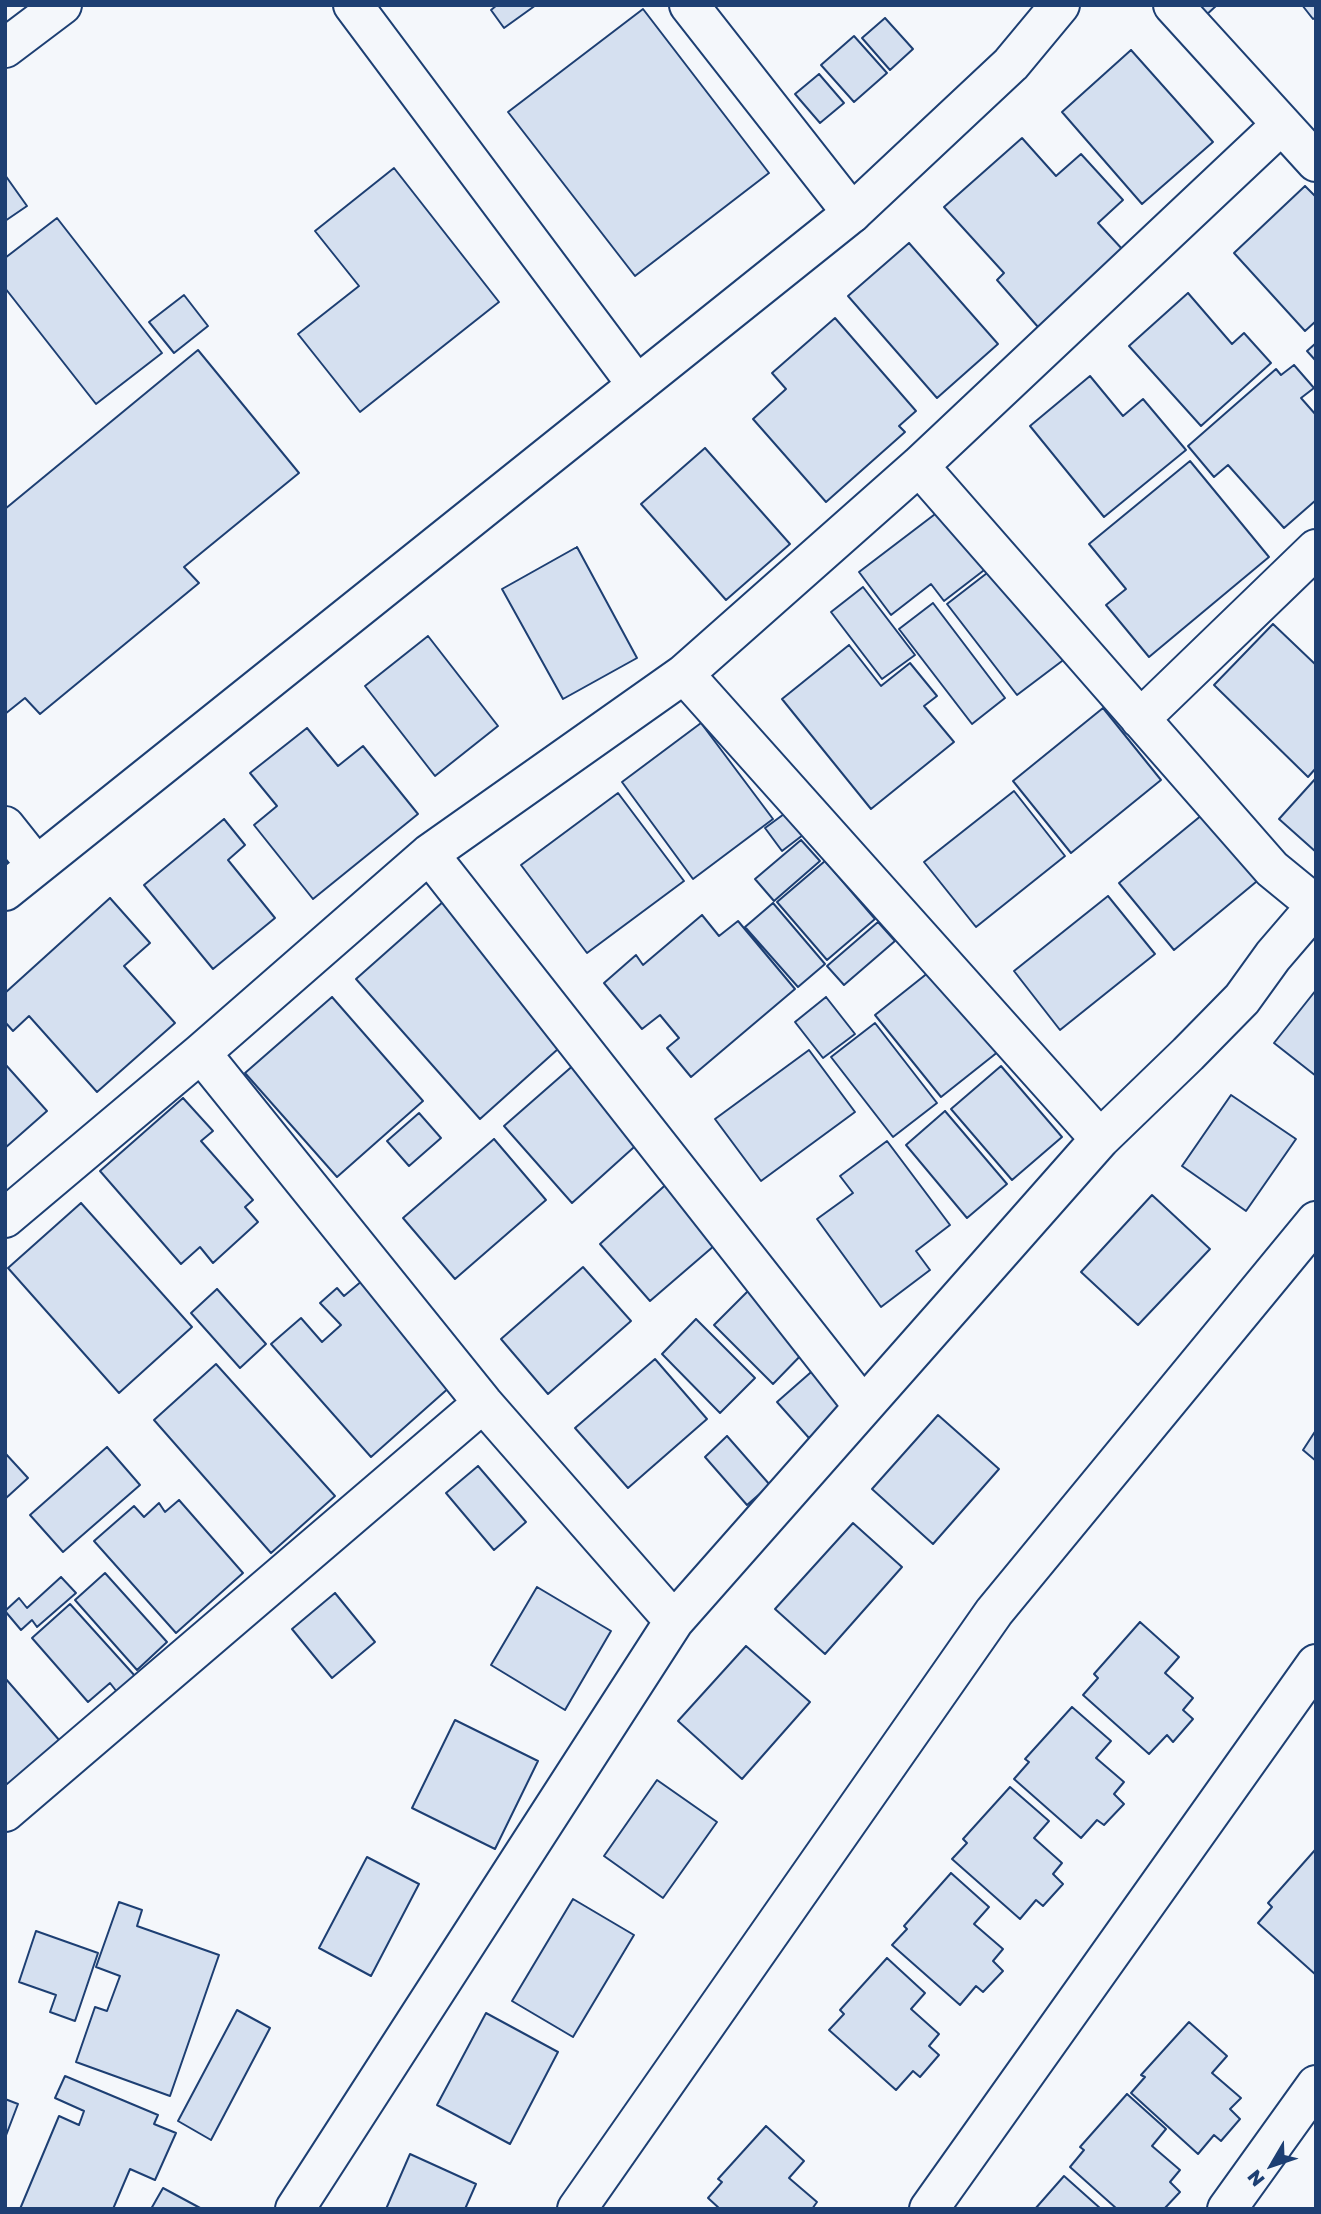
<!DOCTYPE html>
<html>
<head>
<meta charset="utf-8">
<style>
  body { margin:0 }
  #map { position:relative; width:1321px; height:2214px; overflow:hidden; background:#f4f7fb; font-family:"Golos Text",sans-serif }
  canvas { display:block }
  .frame { position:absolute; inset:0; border:7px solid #1d3f73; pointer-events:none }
  .north { position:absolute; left:1237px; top:2130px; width:70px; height:70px; -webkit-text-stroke:5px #f4f7fb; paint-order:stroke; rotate:231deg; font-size:19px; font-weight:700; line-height:28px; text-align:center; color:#1d3f73 }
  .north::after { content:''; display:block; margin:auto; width:24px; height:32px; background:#1d3f73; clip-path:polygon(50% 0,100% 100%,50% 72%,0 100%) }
</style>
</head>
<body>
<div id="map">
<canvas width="1321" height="2214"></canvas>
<div class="frame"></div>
<div class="north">N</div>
</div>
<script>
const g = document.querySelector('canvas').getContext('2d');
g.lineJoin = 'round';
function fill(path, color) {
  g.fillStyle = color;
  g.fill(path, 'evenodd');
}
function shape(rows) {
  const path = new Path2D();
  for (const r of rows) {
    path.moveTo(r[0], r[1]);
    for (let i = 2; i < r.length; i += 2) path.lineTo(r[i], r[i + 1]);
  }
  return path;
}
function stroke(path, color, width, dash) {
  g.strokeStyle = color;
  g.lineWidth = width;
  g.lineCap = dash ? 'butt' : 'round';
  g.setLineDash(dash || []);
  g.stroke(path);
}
const building = shape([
  [497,5,536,5,504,28,491,10,497,5],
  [1191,5,1217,5,1203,18,1191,5],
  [1302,5,1316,5,1316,17,1313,19,1302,5],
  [643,9,769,173,635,276,508,112,643,9],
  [885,18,913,49,890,70,862,38,885,18],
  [854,36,887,73,854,102,821,65,854,36],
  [1131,50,1213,142,1142,204,1062,112,1131,50],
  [819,74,844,103,820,123,795,94,819,74],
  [1022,138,1056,176,1081,154,1123,200,1098,223,1123,250,1038,327,997,280,1004,273,944,207,1022,138],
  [394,168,499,302,360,412,298,334,359,286,315,231,394,168],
  [5,175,27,206,5,221,5,175],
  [1305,186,1316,197,1316,321,1305,331,1234,253,1305,186],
  [57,218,162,353,96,404,5,288,5,258,57,218],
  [909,243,998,344,937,398,848,296,909,243],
  [1188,293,1232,344,1244,333,1271,363,1201,426,1129,346,1188,293],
  [184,295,208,326,174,353,149,322,184,295],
  [835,318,916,411,899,426,905,432,826,502,753,419,786,389,772,373,835,318],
  [1316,343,1316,361,1307,351,1316,343],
  [198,350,299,473,184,567,199,583,40,714,25,698,5,714,5,509,198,350],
  [1294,365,1314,388,1301,398,1316,415,1316,500,1284,528,1228,465,1214,477,1188,446,1276,369,1281,375,1294,365],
  [1090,376,1123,416,1143,399,1186,450,1104,517,1030,426,1090,376],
  [705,448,790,544,726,600,641,504,705,448],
  [1190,461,1269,557,1149,657,1106,605,1126,589,1089,544,1190,461],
  [947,505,992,564,944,601,931,584,891,615,859,572,947,505],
  [577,547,637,658,563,699,502,589,577,547],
  [1000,563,1070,655,1017,695,947,604,1000,563],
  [863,587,915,655,882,679,831,612,863,587],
  [933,603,1005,698,972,724,899,629,933,603],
  [1273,624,1316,665,1316,768,1308,777,1214,685,1273,624],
  [428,636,498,726,435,776,365,686,428,636],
  [849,645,881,686,910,663,937,696,924,706,954,742,871,809,782,699,849,645],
  [1103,708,1161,780,1071,853,1013,781,1103,708],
  [701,723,773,819,693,879,622,782,701,723],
  [307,728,338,766,363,746,418,814,313,899,254,825,277,806,250,773,307,728],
  [1316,778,1316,852,1279,819,1316,778],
  [1014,791,1065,856,976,927,924,862,1014,791],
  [618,793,684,881,587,953,521,865,618,793],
  [799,803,816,825,782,851,765,828,799,803],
  [1208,810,1262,877,1174,950,1119,883,1208,810],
  [224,819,245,845,228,860,275,918,213,969,144,885,224,819],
  [801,840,820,861,774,901,755,879,801,840],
  [825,861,875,919,827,960,777,902,825,861],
  [1108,896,1155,954,1060,1030,1014,971,1108,896],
  [110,898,150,943,124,966,175,1023,97,1092,29,1016,13,1031,5,1022,5,993,110,898],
  [444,901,568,1040,480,1119,356,979,444,901],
  [773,903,825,964,798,987,745,927,773,903],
  [702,915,719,936,738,921,795,989,691,1077,667,1048,679,1038,660,1015,642,1029,604,983,636,955,643,965,702,915],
  [878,922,895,941,844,985,827,966,878,922],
  [934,968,999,1051,941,1097,875,1015,934,968],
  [1316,990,1316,1076,1274,1043,1316,990],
  [332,997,423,1101,337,1177,245,1073,332,997],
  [826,997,855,1034,823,1058,795,1022,826,997],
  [875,1023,937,1103,893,1137,831,1057,875,1023],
  [809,1050,855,1112,761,1181,715,1119,809,1050],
  [576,1063,643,1139,572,1203,504,1126,576,1063],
  [5,1064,47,1111,5,1148,5,1064],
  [1001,1066,1062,1137,1012,1180,951,1109,1001,1066],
  [1231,1095,1296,1139,1246,1211,1182,1166,1231,1095],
  [183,1098,213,1131,201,1141,253,1200,245,1207,258,1222,213,1263,200,1247,181,1264,100,1171,183,1098],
  [945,1111,1007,1184,967,1218,906,1145,945,1111],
  [419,1113,441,1138,409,1166,387,1141,419,1113],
  [494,1139,546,1200,455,1279,403,1218,494,1139],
  [887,1141,950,1225,916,1251,930,1270,881,1307,817,1219,853,1193,840,1176,887,1141],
  [671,1180,722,1239,650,1301,600,1244,671,1180],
  [1152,1195,1210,1249,1138,1325,1081,1272,1152,1195],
  [81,1203,192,1327,119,1393,8,1268,81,1203],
  [583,1267,631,1321,548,1394,501,1339,583,1267],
  [369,1275,460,1378,371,1457,271,1344,301,1318,322,1342,341,1325,320,1303,337,1288,344,1296,369,1275],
  [217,1289,266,1344,240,1368,191,1313,217,1289],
  [748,1291,807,1349,773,1384,714,1325,748,1291],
  [696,1319,755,1378,720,1413,662,1354,696,1319],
  [655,1359,707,1419,628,1488,575,1428,655,1359],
  [216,1364,335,1496,271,1553,154,1420,216,1364],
  [818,1366,850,1403,809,1438,777,1402,818,1366],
  [938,1415,999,1469,933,1544,872,1489,938,1415],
  [1316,1430,1316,1461,1303,1450,1316,1430],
  [727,1436,770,1485,747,1505,705,1457,727,1436],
  [107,1447,140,1485,63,1552,30,1515,107,1447],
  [5,1453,28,1478,5,1499,5,1453],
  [478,1466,526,1522,494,1550,446,1493,478,1466],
  [179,1500,243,1573,176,1633,94,1541,134,1506,144,1517,159,1503,165,1512,179,1500],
  [853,1523,902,1567,825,1654,775,1609,853,1523],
  [105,1573,167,1642,137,1670,75,1600,105,1573],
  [61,1577,76,1593,37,1627,32,1620,21,1630,5,1611,19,1598,27,1608,61,1577],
  [537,1587,611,1631,565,1710,491,1665,537,1587],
  [335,1593,375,1642,332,1678,292,1629,335,1593],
  [70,1604,135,1676,117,1692,110,1683,88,1702,32,1638,70,1604],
  [1140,1622,1179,1657,1165,1673,1193,1698,1183,1710,1193,1719,1173,1742,1167,1735,1149,1754,1083,1695,1098,1678,1094,1674,1140,1622],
  [746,1646,810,1702,742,1779,678,1721,746,1646],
  [5,1678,60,1741,5,1789,5,1678],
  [1072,1707,1111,1741,1096,1758,1124,1782,1114,1794,1124,1804,1104,1825,1097,1820,1081,1838,1014,1779,1029,1762,1025,1759,1072,1707],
  [455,1720,538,1761,495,1849,412,1808,455,1720],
  [657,1780,717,1822,663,1898,604,1856,657,1780],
  [1010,1787,1049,1821,1034,1838,1062,1863,1053,1874,1063,1884,1043,1906,1036,1900,1020,1919,952,1859,967,1843,963,1839,1010,1787],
  [1315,1850,1316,1851,1316,1975,1258,1923,1272,1907,1268,1903,1315,1850],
  [367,1857,419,1884,371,1976,319,1948,367,1857],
  [951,1873,989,1907,974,1924,1003,1949,993,1961,1003,1971,983,1992,976,1986,960,2005,892,1945,907,1929,904,1926,951,1873],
  [573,1899,634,1935,573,2037,512,2001,573,1899],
  [119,1902,142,1910,137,1926,219,1955,170,2096,76,2062,95,2007,107,2011,120,1976,96,1967,119,1902],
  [36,1931,98,1953,75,2021,50,2012,56,1995,19,1982,36,1931],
  [887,1958,925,1993,911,2009,939,2034,929,2046,939,2055,920,2077,913,2071,896,2090,829,2030,844,2014,840,2010,887,1958],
  [237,2010,270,2028,211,2140,178,2121,237,2010],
  [486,2013,558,2052,510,2144,437,2105,486,2013],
  [1189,2022,1227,2056,1212,2073,1241,2098,1230,2109,1240,2119,1221,2141,1214,2135,1198,2154,1131,2093,1145,2077,1141,2075,1189,2022],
  [65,2076,158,2115,154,2124,176,2133,155,2180,130,2169,113,2209,20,2209,59,2116,79,2125,84,2111,55,2098,65,2076],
  [1127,2094,1166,2129,1152,2146,1180,2170,1170,2182,1180,2192,1164,2209,1117,2209,1070,2167,1084,2150,1080,2147,1127,2094],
  [5,2099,18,2104,5,2138,5,2099],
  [766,2126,804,2161,789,2178,817,2202,812,2209,720,2209,708,2198,722,2182,718,2179,766,2126],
  [410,2154,476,2184,465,2209,386,2209,410,2154],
  [1064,2176,1101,2209,1035,2209,1064,2176],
  [163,2188,202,2209,151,2209,163,2188]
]);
const street = shape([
  [353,5,637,385],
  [689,5,852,213],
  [1173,5,1316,162],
  [5,48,62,5],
  [919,466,1272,869,1316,905],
  [684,674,1100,1139],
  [1140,719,1316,549],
  [5,826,36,865],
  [429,854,863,1406],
  [201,1053,483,1403,674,1621],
  [5,1218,201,1053,429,854,684,674,919,466,1280,126],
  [5,1812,483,1403],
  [295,2209,674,1621,1100,1139,1188,1054,1242,999,1273,956,1316,906],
  [577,2209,994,1612,1316,1221],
  [929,2209,1316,1664],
  [1227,2209,1316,2085]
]);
const secondary = shape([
  [5,891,852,213,1011,64,1060,5]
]);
fill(building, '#d5e0f0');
stroke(building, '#1d3f73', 2);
stroke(street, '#1d3f73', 42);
stroke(secondary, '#1d3f73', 42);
stroke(street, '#f4f7fb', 38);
stroke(secondary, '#f4f7fb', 38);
</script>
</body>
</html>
